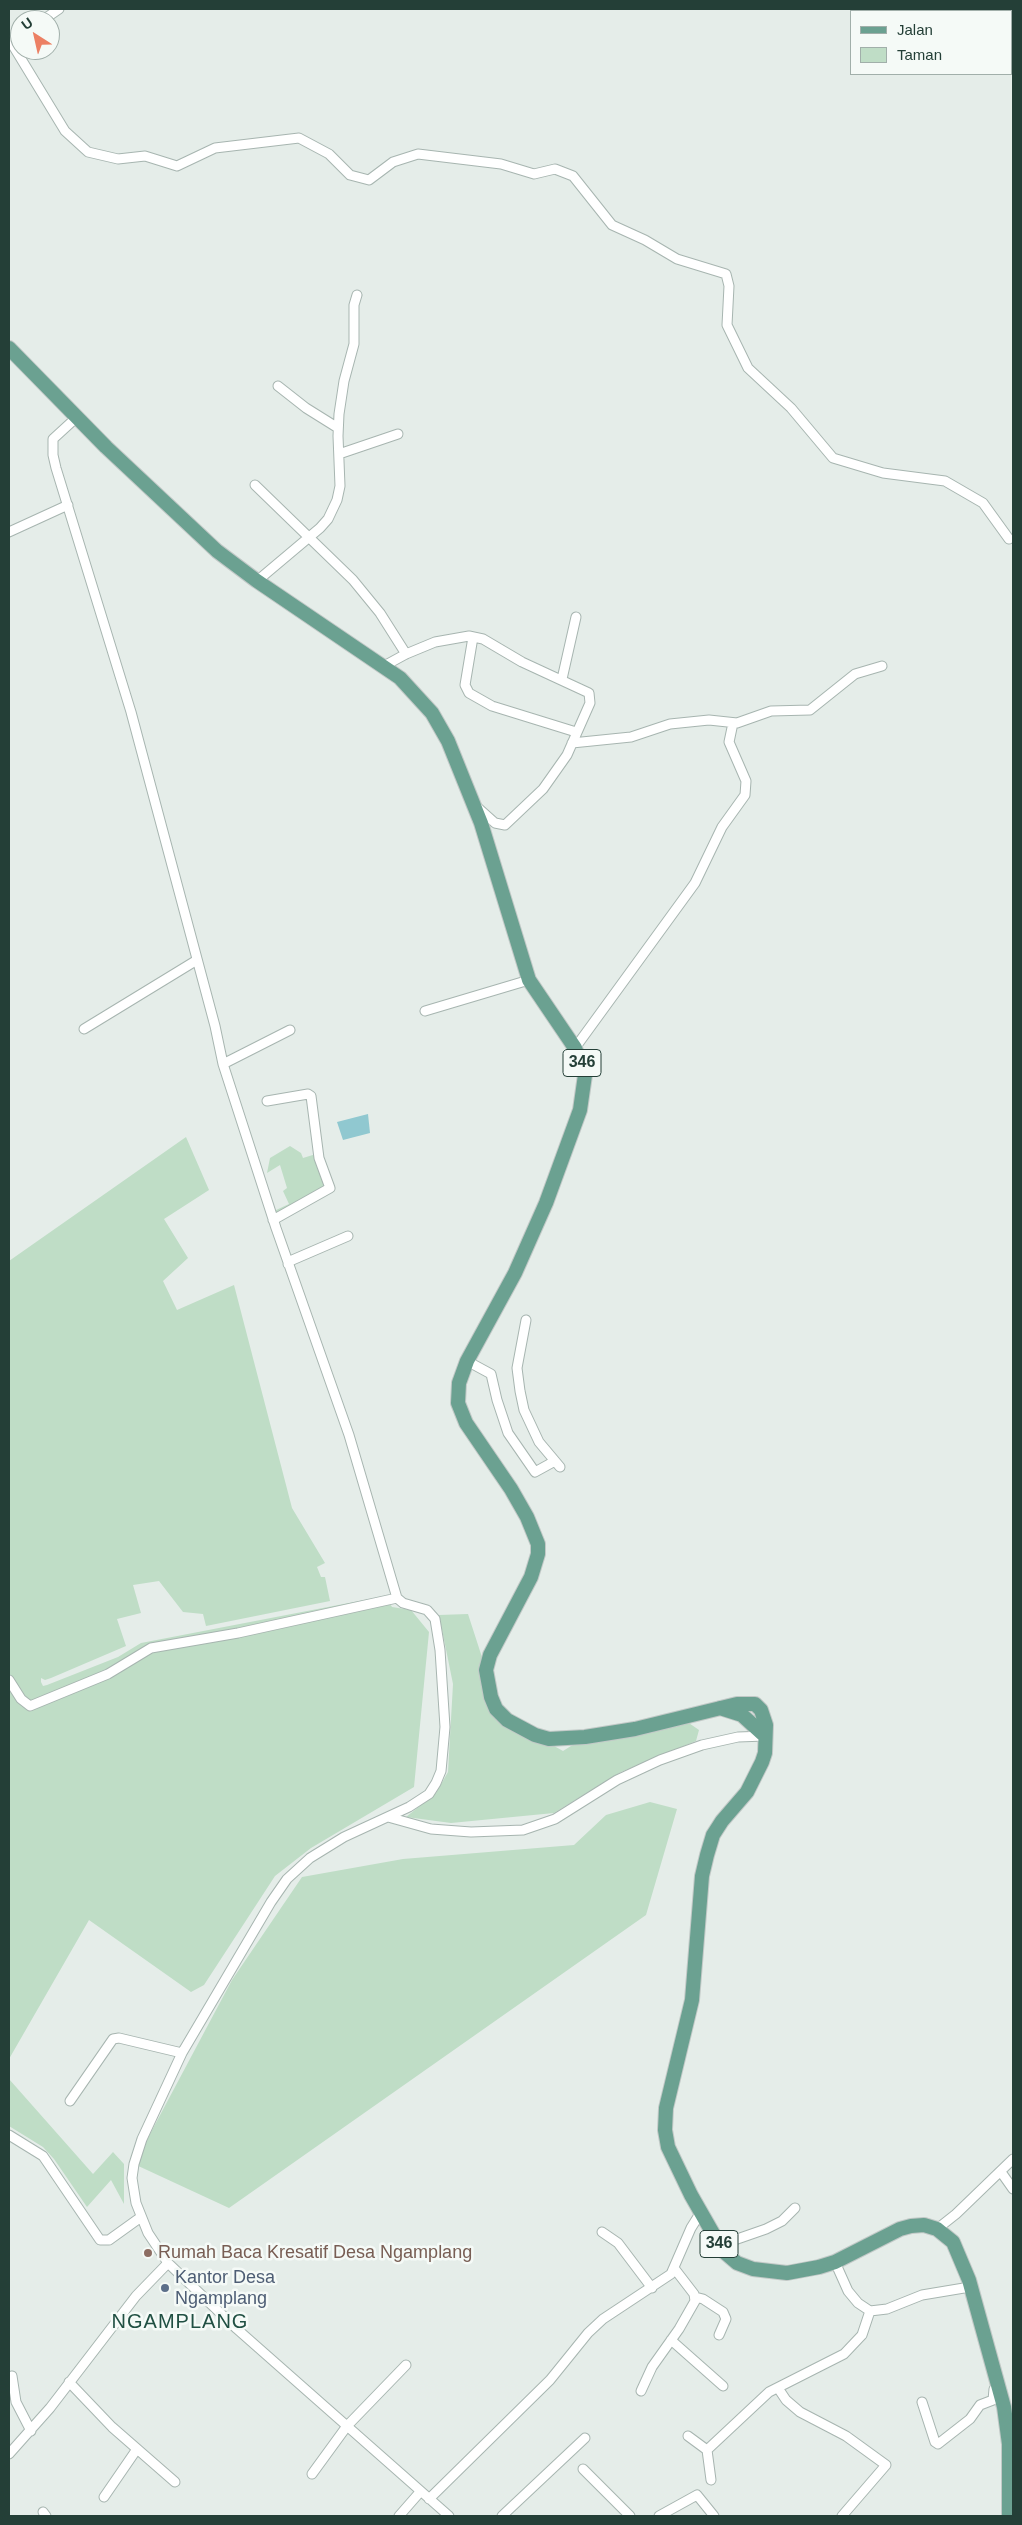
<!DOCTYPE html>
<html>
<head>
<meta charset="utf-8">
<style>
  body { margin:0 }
  #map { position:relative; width:1022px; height:2525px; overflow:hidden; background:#e5ede9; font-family:Arial,sans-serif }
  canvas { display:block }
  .frame { position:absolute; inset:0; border:10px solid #243f37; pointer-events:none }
  .legend { position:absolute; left:850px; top:10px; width:162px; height:65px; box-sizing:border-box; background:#f5faf7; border:1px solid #a1afaa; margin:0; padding:6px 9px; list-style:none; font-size:15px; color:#243f37 }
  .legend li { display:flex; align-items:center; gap:10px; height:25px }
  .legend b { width:25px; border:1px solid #a1afaa }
  .north { position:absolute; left:10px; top:10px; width:50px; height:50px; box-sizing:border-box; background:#f5faf7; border:1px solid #a1afaa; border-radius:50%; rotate:325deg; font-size:14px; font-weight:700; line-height:20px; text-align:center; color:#243f37 }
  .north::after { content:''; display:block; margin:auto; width:18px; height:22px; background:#ec8064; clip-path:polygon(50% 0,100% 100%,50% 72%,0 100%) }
</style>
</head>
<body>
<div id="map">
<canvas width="1022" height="2525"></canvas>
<div class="frame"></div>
<ul class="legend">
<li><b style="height:6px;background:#6ba191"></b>Jalan</li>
<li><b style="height:14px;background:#bfddc6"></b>Taman</li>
</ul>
<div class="north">U</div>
</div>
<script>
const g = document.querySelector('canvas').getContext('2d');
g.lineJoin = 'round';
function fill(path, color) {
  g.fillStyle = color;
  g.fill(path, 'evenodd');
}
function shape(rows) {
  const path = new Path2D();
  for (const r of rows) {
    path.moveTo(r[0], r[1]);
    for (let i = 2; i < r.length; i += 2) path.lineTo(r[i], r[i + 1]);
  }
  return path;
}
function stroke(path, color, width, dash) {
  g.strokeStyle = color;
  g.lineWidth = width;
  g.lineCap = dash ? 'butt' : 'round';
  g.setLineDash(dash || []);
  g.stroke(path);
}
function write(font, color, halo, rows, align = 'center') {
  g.font = font + ' Arial,sans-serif';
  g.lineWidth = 5;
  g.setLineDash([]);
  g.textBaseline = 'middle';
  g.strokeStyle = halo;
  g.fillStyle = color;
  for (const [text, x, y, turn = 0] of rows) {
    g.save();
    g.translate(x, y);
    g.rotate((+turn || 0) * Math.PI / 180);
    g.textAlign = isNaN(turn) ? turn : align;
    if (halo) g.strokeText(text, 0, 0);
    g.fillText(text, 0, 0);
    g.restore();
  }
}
const green = shape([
  [186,1137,209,1190,164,1219,188,1258,163,1281,177,1310,234,1285,292,1508,325,1563,317,1567,321,1577,325,1577,330,1601,206,1626,203,1614,183,1612,159,1581,133,1585,141,1613,117,1619,126,1646,51,1678,45,1680,41,1678,41,1682,43,1686,47,1685,118,1657,141,1643,385,1596,392,1607,411,1610,429,1632,414,1787,311,1848,275,1876,204,1985,191,1992,89,1920,9,2059,9,1261],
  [290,1146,301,1153,303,1158,316,1154,327,1186,274,1217,274,1211,289,1204,283,1191,287,1188,280,1165,267,1173,270,1158],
  [468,1614,501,1716,563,1751,587,1736,686,1721,699,1730,696,1741,621,1772,554,1813,451,1823,406,1817,436,1793,448,1772,453,1684,439,1615],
  [650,1802,677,1809,646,1915,229,2208,134,2164,232,1980,302,1877,403,1859,574,1845,606,1815],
  [9,2079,93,2174,113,2152,124,2164,124,2204,111,2180,87,2207,54,2159,43,2147,9,2126]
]);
const water = shape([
  [368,1114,370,1133,343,1140,337,1122]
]);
const street = shape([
  [43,20,59,9],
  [9,39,65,131,88,152,118,159,145,156,177,166,215,148,299,138,329,154,350,175,369,180,393,162,418,154,501,164,534,174,555,169,573,176,612,225,645,240,677,259,726,274,729,286,727,325,748,368,791,408,833,458,883,473,945,481,983,503,1009,539],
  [9,39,20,35],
  [278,386,306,408,338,428],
  [339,454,398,434],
  [255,485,353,580,380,613,406,654],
  [9,532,68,505],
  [257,581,320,528,328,519,337,500,340,486,338,436,339,414,344,381,354,344,354,305,357,295],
  [473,637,465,685,469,693,492,706,576,732],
  [384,666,406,654,435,642,469,636,483,639,522,662,589,693,590,703,567,755,543,789,505,825,495,823,476,806],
  [562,679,576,617],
  [572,743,631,737,670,724,709,720,737,723,771,711,810,710,855,674,882,666],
  [425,1011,529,980],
  [84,1029,197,960],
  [575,1048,695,883,722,827,745,795,746,781,729,742,733,723],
  [223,1064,290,1030],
  [267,1101,308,1094,311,1096,319,1158,330,1188,273,1220],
  [288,1264,290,1261,348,1236],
  [526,1320,517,1368,520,1391,524,1410,539,1442,560,1467],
  [467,1361,491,1374,497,1400,508,1433,535,1472,555,1461],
  [9,1680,21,1699,30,1706,108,1674,151,1648,238,1633,397,1598],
  [388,1817,431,1829,471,1832,523,1830,555,1819,617,1780,660,1760,702,1745,738,1737,765,1736],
  [70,2101,113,2039,119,2038,182,2053],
  [9,2135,43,2156,100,2240,109,2240,141,2217],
  [1001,2172,1013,2189],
  [937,2229,956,2214,1013,2159],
  [602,2232,618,2243,652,2288],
  [720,2245,766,2229,782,2221,795,2208],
  [835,2262,848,2291,858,2303,870,2311,887,2309,922,2295,970,2287],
  [168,2263,237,2329,449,2516],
  [695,2297,703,2299,723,2312,726,2319,719,2335],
  [671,2340,723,2386],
  [12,2376,16,2402,31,2431],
  [69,2382,112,2427,175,2482],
  [778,2388,786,2400,800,2412,846,2436,886,2465,842,2516],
  [641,2391,652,2367,679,2329,695,2301,694,2294,674,2268],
  [922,2402,935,2442,938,2444,970,2419,980,2405,993,2400,994,2389,999,2385],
  [688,2436,707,2450,769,2392,844,2354,862,2335,870,2311],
  [707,2450,711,2480],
  [9,2454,50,2408,136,2296,168,2263,148,2233,136,2203,132,2178,134,2164,142,2139,182,2053,271,1902,287,1879,310,1858,344,1837,409,1807,429,1794,436,1783,441,1771,445,1727,440,1650,435,1619,427,1610,403,1603,397,1598,349,1435,276,1228,223,1064,215,1026,131,712,56,468,53,455,53,439,77,417],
  [583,2469,630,2516],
  [312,2474,347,2426,406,2365],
  [104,2497,137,2449],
  [429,2499,550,2380,588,2333,603,2319,671,2274,691,2228,701,2212],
  [43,2512,46,2516],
  [399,2516,420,2492],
  [502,2516,585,2438],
  [659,2516,697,2495,714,2516]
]);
const primary = shape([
  [9,348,106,447,217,551,257,581,400,678,432,713,448,741,481,823,529,980,575,1048,585,1075,580,1110,546,1203,515,1273,467,1361,459,1383,458,1403,466,1423,511,1489,527,1517,538,1544,538,1554,531,1577,490,1655,486,1670,491,1697,496,1709,507,1720,535,1735,549,1739,585,1737,635,1729,737,1704,755,1704,761,1710,766,1725,765,1753,762,1762,747,1792,722,1821,713,1835,707,1855,702,1876,692,2000,666,2108,665,2130,668,2147,691,2195,723,2251,737,2263,753,2269,787,2273,819,2267,835,2262,900,2229,911,2226,924,2225,937,2229,953,2242,969,2280,1004,2407,1009,2444,1009,2516],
  [720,1708,742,1715,765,1736]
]);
const markers = [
  [148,2253,5,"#8d6e63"],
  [165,2288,5,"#5c6f8a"]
];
const shields = [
  [582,1063,38],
  [719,2244,38]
];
const shieldNames = [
  ["346",582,1063],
  ["346",719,2244]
];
const educationNames = [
  ["Rumah Baca Kresatif Desa Ngamplang",158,2253]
];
const serviceNames = [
  ["Kantor Desa",175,2278],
  ["Ngamplang",175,2299]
];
const quarterNames = [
  ["NGAMPLANG",180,2322]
];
fill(green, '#bfddc6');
fill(water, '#90c8d0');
stroke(street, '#a7b5b0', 11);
stroke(primary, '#c2c9c7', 16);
stroke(street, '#fff', 9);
stroke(primary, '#6ba191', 14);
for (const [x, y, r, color] of markers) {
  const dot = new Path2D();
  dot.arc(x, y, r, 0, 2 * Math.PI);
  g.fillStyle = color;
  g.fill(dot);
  stroke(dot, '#f5faf7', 2);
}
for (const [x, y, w] of shields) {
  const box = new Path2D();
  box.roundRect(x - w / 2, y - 13.5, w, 27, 4);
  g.fillStyle = '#f5faf7';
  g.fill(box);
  stroke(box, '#243f37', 1);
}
write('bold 16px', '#243f37', null, shieldNames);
write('18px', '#785e54', '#f5faf7', educationNames, 'left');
write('18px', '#4e5e75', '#f5faf7', serviceNames, 'left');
g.letterSpacing = '1px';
write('20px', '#215043', '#f5faf7', quarterNames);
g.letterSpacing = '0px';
</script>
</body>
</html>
